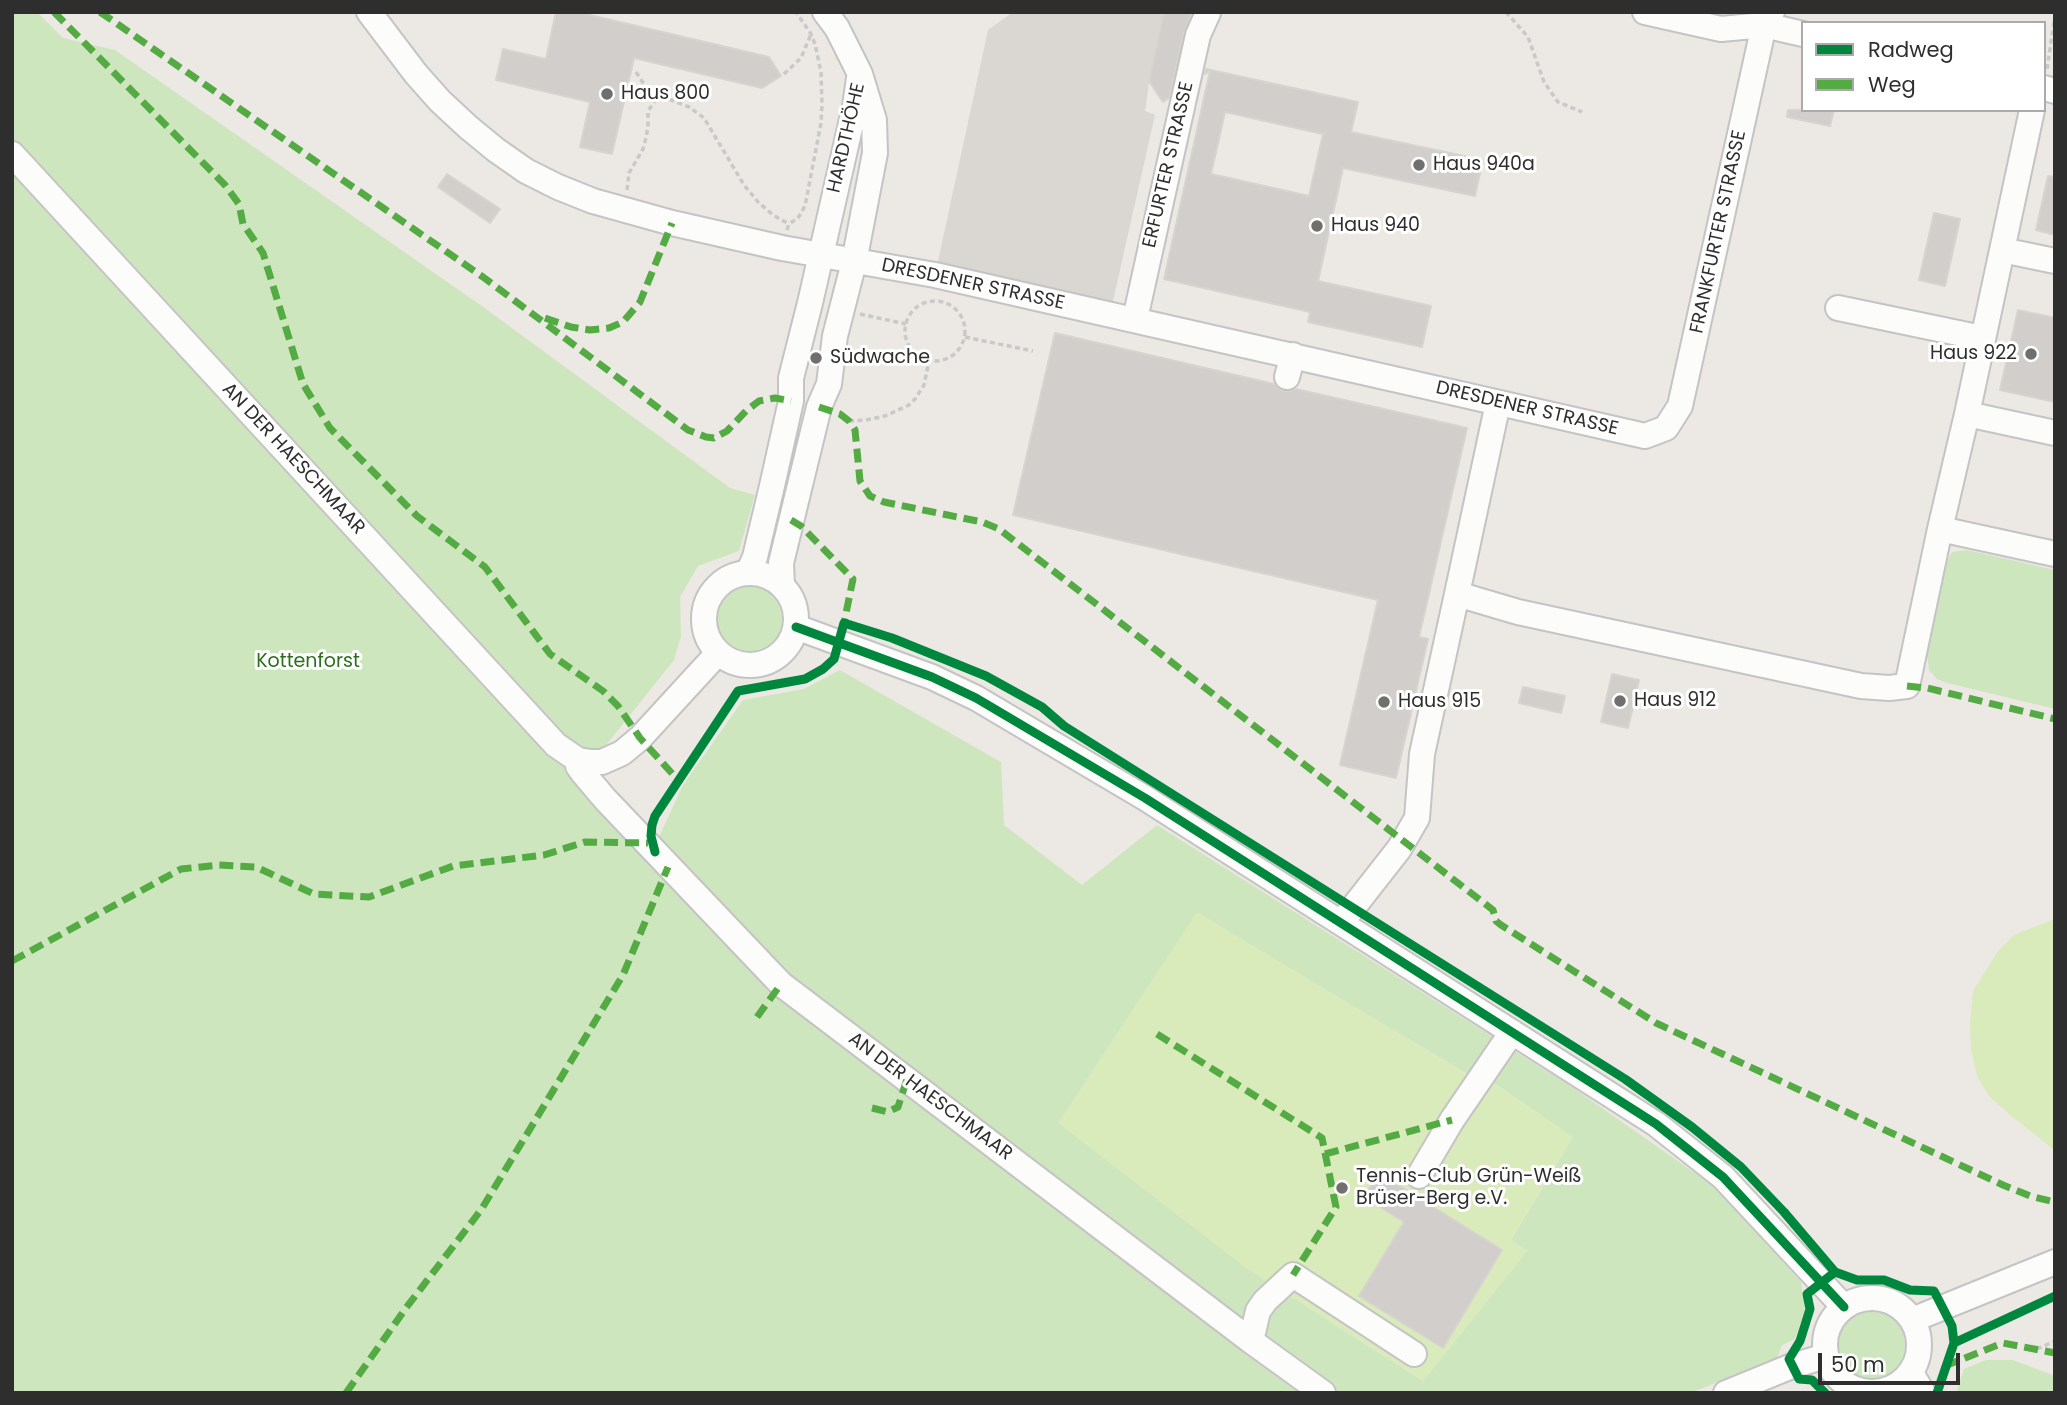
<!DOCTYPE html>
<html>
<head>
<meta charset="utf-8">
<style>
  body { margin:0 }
  #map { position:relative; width:2067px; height:1405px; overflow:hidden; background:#ece8e4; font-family:Poppins,sans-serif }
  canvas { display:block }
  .frame { position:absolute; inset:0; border:14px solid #2e2e2e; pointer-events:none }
  .legend { position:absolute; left:1801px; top:21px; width:245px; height:91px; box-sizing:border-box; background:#fff; border:2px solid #ababab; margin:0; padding:9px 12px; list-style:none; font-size:21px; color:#2e2e2e }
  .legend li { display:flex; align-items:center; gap:14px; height:35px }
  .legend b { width:35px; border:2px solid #ababab }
  .scale { position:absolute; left:1818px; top:1353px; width:142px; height:32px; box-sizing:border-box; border:4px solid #2e2e2e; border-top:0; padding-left:9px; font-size:21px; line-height:24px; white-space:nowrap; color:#2e2e2e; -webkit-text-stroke:5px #fff; paint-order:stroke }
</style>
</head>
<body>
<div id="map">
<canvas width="2067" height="1405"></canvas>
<div class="frame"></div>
<ul class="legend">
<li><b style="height:9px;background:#00873e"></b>Radweg</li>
<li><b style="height:9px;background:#54ab44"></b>Weg</li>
</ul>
<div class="scale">50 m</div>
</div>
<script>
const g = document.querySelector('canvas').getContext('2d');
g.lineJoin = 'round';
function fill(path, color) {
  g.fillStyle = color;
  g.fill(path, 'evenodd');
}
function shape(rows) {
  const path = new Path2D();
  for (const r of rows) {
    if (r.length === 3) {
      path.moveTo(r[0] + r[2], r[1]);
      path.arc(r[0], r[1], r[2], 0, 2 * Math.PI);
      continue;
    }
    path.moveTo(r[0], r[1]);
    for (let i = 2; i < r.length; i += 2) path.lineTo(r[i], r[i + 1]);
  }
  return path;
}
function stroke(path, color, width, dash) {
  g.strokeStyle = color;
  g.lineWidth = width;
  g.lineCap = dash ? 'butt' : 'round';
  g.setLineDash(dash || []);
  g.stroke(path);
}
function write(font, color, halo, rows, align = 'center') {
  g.font = font + ' Poppins,sans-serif';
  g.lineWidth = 6;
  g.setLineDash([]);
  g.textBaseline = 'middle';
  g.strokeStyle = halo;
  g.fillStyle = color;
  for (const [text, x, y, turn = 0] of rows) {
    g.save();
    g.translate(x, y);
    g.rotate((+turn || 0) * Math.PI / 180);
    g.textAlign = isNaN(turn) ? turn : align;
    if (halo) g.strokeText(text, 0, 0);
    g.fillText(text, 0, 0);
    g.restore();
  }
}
const green = shape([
  [12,12,37,12,63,38,115,50,486,309,730,488,755,495,739,551,698,566,680,597,681,636,674,660,583,774,652,852,683,785,743,700,804,689,840,670,1001,762,1004,825,1082,885,1157,825,1496,1039,1472,1077,1197,913,1242,1265,1423,1381,1527,1251,1511,1240,1573,1137,1491,1081,1511,1049,1572,1087,1715,1187,1801,1282,1805,1311,1795,1339,1782,1345,1777,1359,1690,1393,12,1393],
  [1967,550,2055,570,2055,709,1947,683,1937,679,1929,670,1927,655,1945,565,1952,552],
  [748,619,34],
  [1871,1345,34],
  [1986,1360,2013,1360,2055,1376,2055,1393,1958,1393,1957,1390,1964,1369]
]);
const pitch = shape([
  [1197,912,1471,1077,1491,1081,1573,1137,1511,1239,1527,1251,1423,1381,1242,1265,1058,1123],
  [2055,919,2055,1152,2053,1149,2009,1114,1989,1096,1977,1076,1971,1049,1970,1024,1973,991,1998,951,2014,935]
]);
const plaza = shape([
  [1013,12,1164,12,1150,76,1145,111,1155,115,1110,314,935,275,988,30]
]);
const building = shape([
  [556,12,591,12,590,15,769,57,781,76,762,88,634,58,612,154,580,147,590,102,496,80,503,49,546,59,556,12],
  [1164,12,1192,12,1184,32,1169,98,1163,102,1149,81,1164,12],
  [1206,69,1358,102,1351,132,1483,160,1475,196,1343,168,1318,281,1431,306,1422,347,1308,322,1310,312,1164,279,1210,71,1205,74,1206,69],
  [1225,112,1323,134,1309,196,1211,174,1225,112],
  [1788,110,1834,110,1830,126,1787,117,1788,110],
  [447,174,500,209,490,223,438,187,447,174],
  [2048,176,2055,177,2055,235,2036,230,2048,176],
  [1934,213,1960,219,1945,286,1919,280,1934,213],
  [2018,310,2055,318,2055,402,2000,390,2018,310],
  [1055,333,1274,384,1277,388,1284,391,1290,391,1296,389,1467,428,1419,637,1428,639,1396,778,1340,765,1378,600,1013,515,1055,333],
  [1612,674,1639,680,1628,728,1601,722,1612,674],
  [1523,687,1565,696,1561,713,1519,703,1523,687],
  [1379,1173,1502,1250,1443,1348,1359,1296,1404,1222,1364,1197,1379,1173]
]);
const path = shape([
  [1506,12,1528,37,1544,82,1558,102,1582,112],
  [2047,69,2055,15],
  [636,72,655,101],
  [784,74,801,58,811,34],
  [627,190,629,173,643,149,646,138,648,127,648,111,655,101,659,99,671,100,689,107,704,118,744,185,758,202,773,215,789,224],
  [787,230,789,224,798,218,805,206,821,123,822,104,821,72,815,44,811,34,796,12],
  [935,331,30],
  [860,314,906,324],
  [965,337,1033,351],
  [849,421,866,420,885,416,909,405,915,399,924,385,929,361],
  [2037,1349,2055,1341]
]);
const minor = shape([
  [369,12,416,74,440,101,468,127,496,150,526,171,558,187,593,201,672,223,782,248,935,275,1645,436,1666,428,1680,406,1764,25,1772,12],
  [1645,12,1721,29,1764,25,1803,34],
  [2044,88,2055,91],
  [2032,110,1967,414,1940,529,2055,554],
  [12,154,556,745,578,760,591,762,602,762,622,753,640,738,718,653],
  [2002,250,2055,261],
  [1838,308,1982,338],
  [1135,319,1198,35,1208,13],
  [1287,377,1293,355],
  [1498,403,1457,594,1518,612,1861,686,1889,688,1907,686,1940,529],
  [1967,414,2055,433],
  [750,619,46],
  [748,573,755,557,772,486,791,401,791,378,810,303,855,106,859,78],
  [782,585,781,563,819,407,829,384,835,336,854,262,875,153,874,120,860,74,837,28,825,12],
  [796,627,932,677,976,698,1145,798,1656,1124,1723,1177,1844,1307],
  [578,760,578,766,583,773,605,799,781,984,1251,1341,1323,1393],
  [1341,923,1399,849,1417,818,1422,754,1457,594],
  [1419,1176,1452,1120,1512,1032],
  [1872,1345,47],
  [1912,1320,2055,1262],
  [1251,1341,1258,1311,1265,1301,1293,1275,1414,1354],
  [1911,1373,1923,1393],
  [1726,1393,1792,1366,1826,1356]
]);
const quiet = shape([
  [54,12,225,185,239,204,243,224,263,253,303,384,330,428,417,516,485,567,550,654,603,691,618,706,640,738,678,780],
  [100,12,483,277,688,430,706,437,714,438,727,431,746,411,759,401,775,398,791,401],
  [545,318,571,327,590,330,609,328,623,322,640,302,672,223],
  [819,407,840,414,849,421,855,430,860,481,870,496,884,502,982,522,999,529,1493,910,1496,921,1501,925,1656,1023,2003,1185,2030,1196,2055,1202],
  [791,520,801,526,853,579,844,623],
  [1907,686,1927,688,2055,719],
  [12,961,181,869,219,865,256,867,314,894,369,897,453,866,544,855,585,842,648,843],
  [757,1017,781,984],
  [1157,1034,1322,1138,1336,1207,1293,1275],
  [872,1108,888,1112,898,1107,907,1079],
  [1325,1154,1452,1120],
  [1945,1366,2003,1343,2055,1353],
  [346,1393,406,1308,481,1210,623,975,668,867]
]);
const cycleway = shape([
  [796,627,932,677,976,698,1145,798,1656,1124,1723,1177,1844,1307],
  [655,852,651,836,652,825,655,816,738,691,805,679,823,669,834,659,844,623,892,638,986,676,1042,707,1064,726,1625,1079,1692,1127,1741,1167,1784,1212,1835,1272],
  [1954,1343,2055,1296],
  [1825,1393,1812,1380,1799,1379,1789,1359,1800,1341,1810,1309,1807,1294,1835,1272,1857,1280,1884,1280,1910,1290,1934,1291,1952,1326,1954,1343,1937,1393]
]);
const markers = [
  [607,94,7,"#706f6e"],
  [1419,165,7,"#706f6e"],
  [1317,226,7,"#706f6e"],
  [2031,354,7,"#706f6e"],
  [816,358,7,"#706f6e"],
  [1620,701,7,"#706f6e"],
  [1384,702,7,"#706f6e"],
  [1342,1188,7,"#706f6e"]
];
const poiNames = [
  ["Haus 800",621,94],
  ["Haus 940a",1433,165],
  ["Haus 940",1331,226],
  ["Haus 922",2017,354,"right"],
  ["Südwache",830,358],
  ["Haus 912",1634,701],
  ["Haus 915",1398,702],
  ["Tennis-Club Grün-Weiß",1356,1177],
  ["Brüser-Berg e.V.",1356,1199]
];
const streetNames = [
  ["HARDTHÖHE",847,138,-77],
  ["ERFURTER STRASSE",1169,165,-77],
  ["FRANKFURTER STRASSE",1719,232,-78],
  ["DRESDENER STRASSE",973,285,12],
  ["DRESDENER STRASSE",1527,409,13],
  ["AN DER HAESCHMAAR",293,459,47],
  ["AN DER HAESCHMAAR",930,1097,37]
];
const parkNames = [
  ["Kottenforst",308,662]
];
fill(green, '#cee6be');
fill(pitch, '#d9eabb');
fill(plaza, '#dad6d2');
fill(building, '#d1cecb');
stroke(building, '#d7d4d0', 2);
stroke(minor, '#c5c4c5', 28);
stroke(path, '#c9c9c8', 3.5, [5, 3.5]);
stroke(minor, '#fcfcfb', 24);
stroke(quiet, '#54ab44', 7, [14, 7]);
stroke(cycleway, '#00873e', 9);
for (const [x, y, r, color] of markers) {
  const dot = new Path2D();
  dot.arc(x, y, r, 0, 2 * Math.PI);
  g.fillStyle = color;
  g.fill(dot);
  stroke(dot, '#fff', 2.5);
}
write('19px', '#2e2e2e', '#fff', poiNames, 'left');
write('19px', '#2e2e2e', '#fff', streetNames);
write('19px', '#2c6e1b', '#fff', parkNames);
</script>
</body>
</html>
